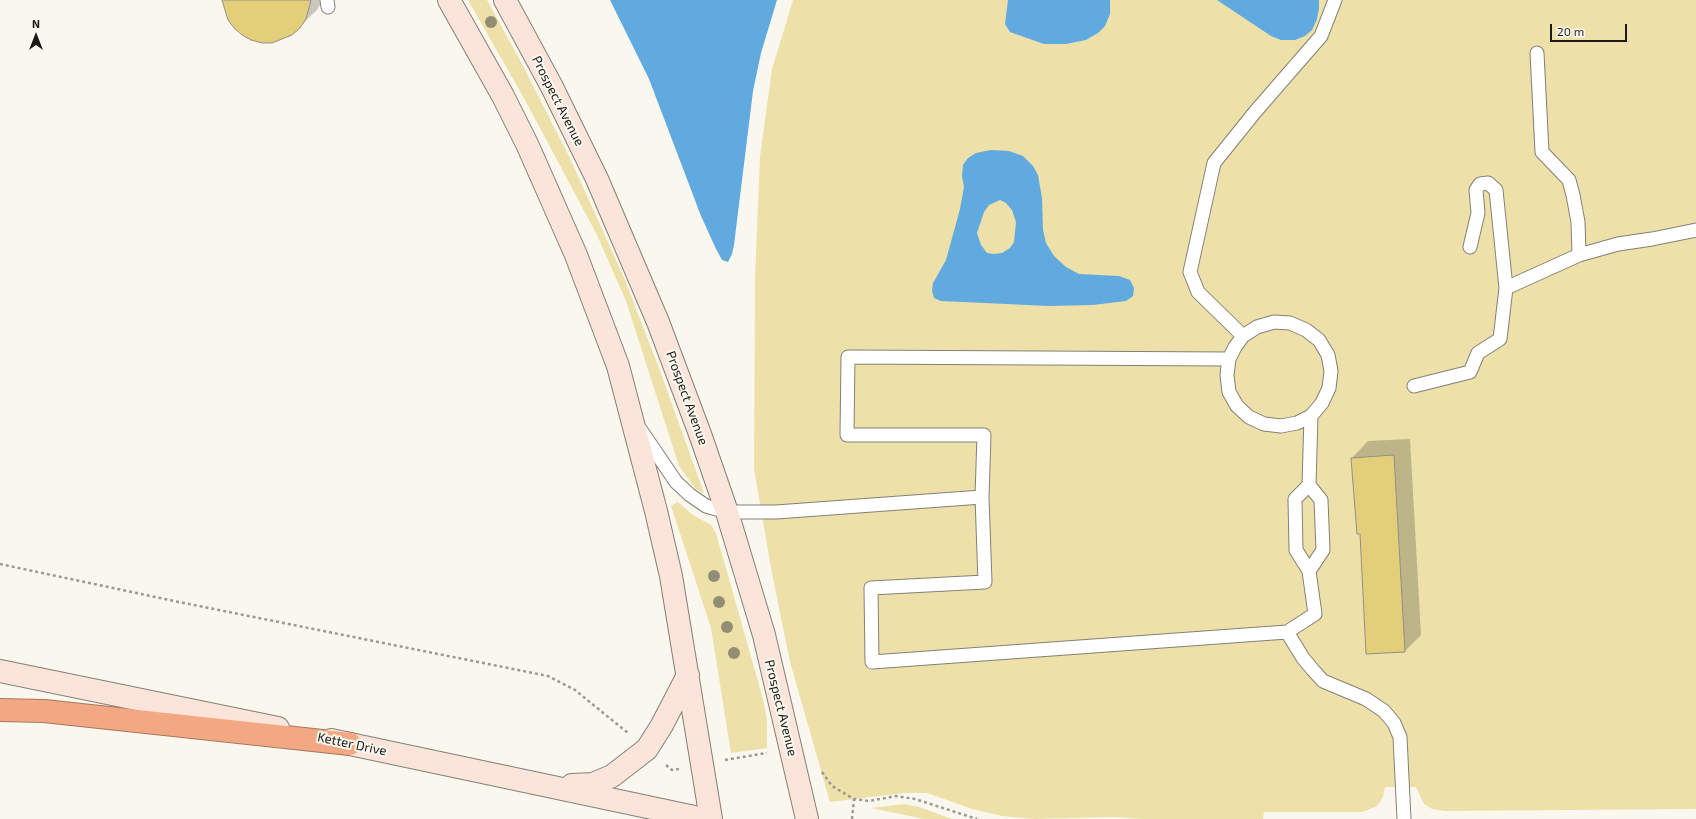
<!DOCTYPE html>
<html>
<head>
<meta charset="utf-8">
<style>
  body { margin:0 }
  #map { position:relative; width:1696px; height:819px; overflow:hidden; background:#faf8ee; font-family:"Exo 2",sans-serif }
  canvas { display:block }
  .north { position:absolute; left:16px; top:16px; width:40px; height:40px; -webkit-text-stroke:3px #faf8ee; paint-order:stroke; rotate:0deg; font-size:11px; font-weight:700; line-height:16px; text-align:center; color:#1a1916 }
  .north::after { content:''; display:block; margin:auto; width:14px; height:18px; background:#1a1916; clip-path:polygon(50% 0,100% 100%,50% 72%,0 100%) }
  .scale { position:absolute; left:1550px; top:24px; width:77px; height:18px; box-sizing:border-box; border:2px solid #1a1916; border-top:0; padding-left:5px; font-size:12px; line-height:14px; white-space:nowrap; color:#1a1916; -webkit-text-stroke:3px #faf8ee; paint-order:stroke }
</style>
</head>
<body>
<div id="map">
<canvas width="1696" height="819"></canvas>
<div class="north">N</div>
<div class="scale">20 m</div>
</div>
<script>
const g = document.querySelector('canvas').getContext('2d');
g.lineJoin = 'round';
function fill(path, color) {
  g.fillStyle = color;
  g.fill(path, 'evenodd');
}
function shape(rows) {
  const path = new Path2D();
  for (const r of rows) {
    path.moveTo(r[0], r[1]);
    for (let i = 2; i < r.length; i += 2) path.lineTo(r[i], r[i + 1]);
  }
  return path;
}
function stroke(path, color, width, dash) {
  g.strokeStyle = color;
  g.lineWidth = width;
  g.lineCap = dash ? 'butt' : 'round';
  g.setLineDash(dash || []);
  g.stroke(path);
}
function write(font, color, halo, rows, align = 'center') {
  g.font = font + ' "Exo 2",sans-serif';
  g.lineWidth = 4;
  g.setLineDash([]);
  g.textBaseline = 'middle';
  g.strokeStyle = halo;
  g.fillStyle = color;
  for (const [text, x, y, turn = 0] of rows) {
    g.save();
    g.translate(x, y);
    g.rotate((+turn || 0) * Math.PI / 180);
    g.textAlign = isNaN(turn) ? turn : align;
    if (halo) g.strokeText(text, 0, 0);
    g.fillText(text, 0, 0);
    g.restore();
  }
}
const green = shape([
  [468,0,487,0,521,62,569,156,625,280,659,368,704,493,702,493,695,488,679,466,626,301,597,235,525,100],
  [793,0,1696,0,1696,809,1444,811,1432,809,1424,804,1416,787,1385,787,1383,797,1377,806,1362,812,1264,812,1263,819,1143,819,1113,817,1034,819,1002,816,972,809,927,793,905,793,830,802,790,662,771,568,754,469,755,278,760,156,772,69],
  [678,502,693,515,711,525,716,533,763,699,767,720,767,748,731,753,711,628,671,506],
  [904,804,919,807,952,819,924,819,871,808]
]);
const water = shape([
  [610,0,777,0,761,53,753,91,734,245,732,254,728,262,722,260,716,249,701,216,649,79],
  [1008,0,1110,0,1110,14,1105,26,1098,33,1086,40,1066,44,1044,44,1010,32,1005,24],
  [1217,0,1319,0,1319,8,1317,19,1312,30,1305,36,1295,40,1281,40,1271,36],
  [991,150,1009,151,1023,156,1033,166,1038,175,1042,198,1043,230,1046,243,1054,256,1066,267,1079,274,1119,276,1130,280,1134,288,1133,296,1126,301,1093,305,1049,306,941,301,934,298,932,291,933,283,946,260,960,209,964,187,962,176,963,165,968,158,976,153],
  [1000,200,1006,203,1012,210,1016,222,1014,242,1010,248,1002,253,994,254,987,253,981,245,977,233,984,212,989,205]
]);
const shadow = shape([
  [224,0,323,0,317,10,299,27],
  [1410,439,1421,635,1405,651,1361,533,1352,458,1368,441]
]);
const building = shape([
  [222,0,311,0,306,19,300,28,292,35,272,43,262,43,251,40,242,35,234,28,228,20,222,0],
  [1394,455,1405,652,1366,654,1360,534,1357,534,1351,458,1394,455]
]);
const path = shape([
  [0,564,174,601,548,676,575,690,628,733],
  [725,760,767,753],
  [666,765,672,770,679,769],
  [822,772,832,786,854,799,869,801,896,796,915,799,977,819],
  [852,819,854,799]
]);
const lane = shape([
  [327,0,328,7],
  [1579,255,1618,244,1652,239,1696,230],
  [1506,288,1579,255,1578,222,1573,195,1569,180,1542,152,1537,53],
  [1243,336,1198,292,1190,272,1214,163,1255,112,1321,36,1335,0],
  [1229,359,848,357,847,435,984,435,982,497,985,582,871,588,872,662,1287,632,1315,614,1309,571,1296,550,1295,499,1309,485],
  [1414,386,1470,372,1478,353,1500,339,1506,288,1496,190,1488,183,1480,184,1476,190,1478,213,1470,247],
  [640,429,676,482,690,495,706,506,727,512,776,512,982,497],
  [1309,571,1323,550,1321,500,1309,485,1311,416,1322,403,1329,388,1331,371,1328,355,1319,340,1306,330,1290,323,1274,322,1257,327,1243,336,1235,347,1229,359,1227,375,1229,392,1237,406,1249,417,1264,424,1281,426,1297,423,1311,416],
  [1287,632,1303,658,1313,670,1323,681,1366,699,1384,711,1394,723,1400,737,1404,819]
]);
const secondary = shape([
  [449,0,503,96,527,144,576,255,618,366,656,511,671,576,711,819],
  [505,0,552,87,597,179,658,322,700,434,727,512,764,635,807,819],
  [0,671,278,728],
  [331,740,704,819],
  [572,785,593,784,612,776,647,749,662,725,688,675]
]);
const highway = shape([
  [0,710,44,711,350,744]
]);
const trees = [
  [491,22],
  [714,576],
  [719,602],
  [727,627],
  [734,653]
];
const streetNames = [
  ["Prospect Avenue",558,101,63],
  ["Prospect Avenue",687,398,70],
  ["Prospect Avenue",781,708,76],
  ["Ketter Drive",352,744,12]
];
fill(green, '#ede1a9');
fill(water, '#60aae0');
fill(shadow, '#0003');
fill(building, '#e3cf7a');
stroke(building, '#939188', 1);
stroke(lane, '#828077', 15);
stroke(secondary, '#828077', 24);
stroke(highway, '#a6775d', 24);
stroke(path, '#9a9992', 2.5, [3, 3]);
stroke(lane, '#fff', 13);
stroke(secondary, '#fbe5da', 22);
stroke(highway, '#f2a983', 22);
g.fillStyle = '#938d74';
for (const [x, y] of trees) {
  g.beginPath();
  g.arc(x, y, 6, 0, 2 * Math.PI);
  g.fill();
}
write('13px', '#1a1916', '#faf8ee', streetNames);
</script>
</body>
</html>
